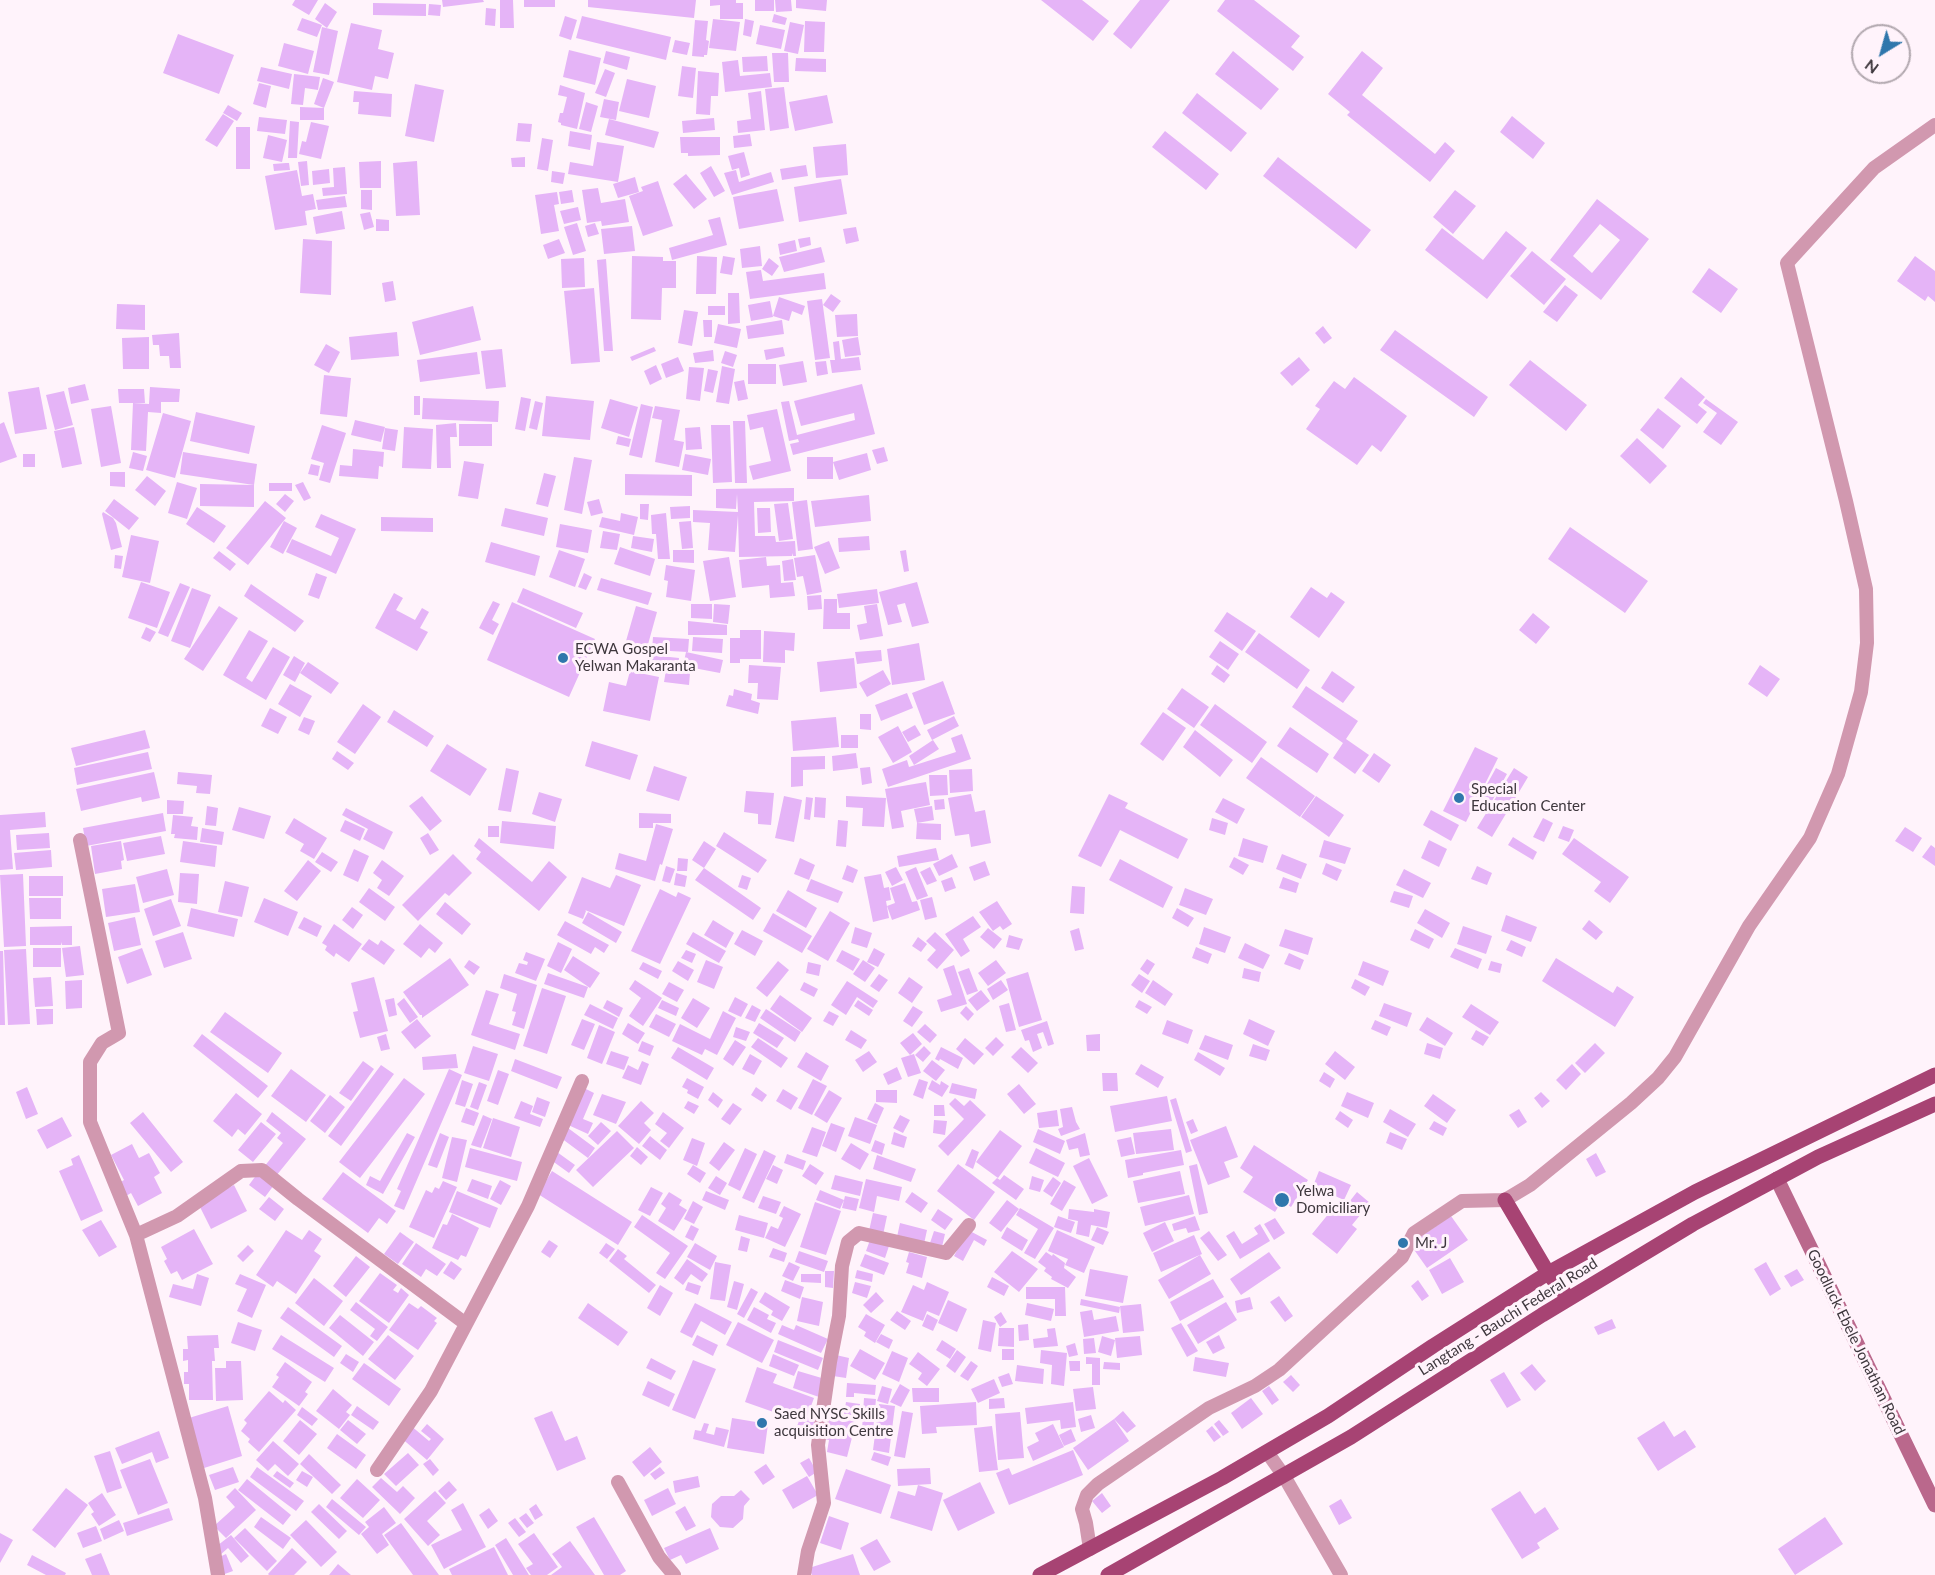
<!DOCTYPE html>
<html>
<head>
<meta charset="utf-8">
<style>
  body { margin:0 }
  #map { position:relative; width:1935px; height:1575px; overflow:hidden; background:#fff3fb; font-family:Lato,sans-serif }
  canvas { display:block }
  .north { position:absolute; left:1851px; top:24px; width:60px; height:60px; box-sizing:border-box; background:#fff3fb; border:2px solid #b2a8af; border-radius:50%; rotate:217deg; font-size:16px; font-weight:700; line-height:24px; text-align:center; color:#3e373d }
  .north::after { content:''; display:block; margin:auto; width:21px; height:27px; background:#2f77ac; clip-path:polygon(50% 0,100% 100%,50% 72%,0 100%) }
</style>
</head>
<body>
<div id="map">
<canvas width="1935" height="1575"></canvas>
<div class="north">N</div>
</div>
<script>
const g = document.querySelector('canvas').getContext('2d');
g.lineJoin = 'round';
function fill(path, color) {
  g.fillStyle = color;
  g.fill(path, 'evenodd');
}
function shape(rows) {
  const path = new Path2D();
  for (const r of rows) {
    path.moveTo(r[0], r[1]);
    for (let i = 2; i < r.length; i += 2) path.lineTo(r[i], r[i + 1]);
  }
  return path;
}
function stroke(path, color, width, dash) {
  g.strokeStyle = color;
  g.lineWidth = width;
  g.lineCap = dash ? 'butt' : 'round';
  g.setLineDash(dash || []);
  g.stroke(path);
}
function write(font, color, halo, rows, align = 'center') {
  g.font = font + ' Lato,sans-serif';
  g.lineWidth = 6;
  g.setLineDash([]);
  g.textBaseline = 'middle';
  g.strokeStyle = halo;
  g.fillStyle = color;
  for (const [text, x, y, turn = 0] of rows) {
    g.save();
    g.translate(x, y);
    g.rotate((+turn || 0) * Math.PI / 180);
    g.textAlign = isNaN(turn) ? turn : align;
    if (halo) g.strokeText(text, 0, 0);
    g.fillText(text, 0, 0);
    g.restore();
  }
}
const building = shape([
  [295,0,318,0,309,15,292,5],
  [442,0,483,0,484,2,443,7],
  [500,0,513,0,514,28,500,28],
  [524,0,555,0,555,7,524,7],
  [588,0,696,0,694,18,588,7],
  [710,0,736,0,736,3,743,3,743,19,720,19,720,5,710,6],
  [755,0,774,0,774,11,755,11],
  [775,0,791,0,792,11,776,12],
  [796,0,827,0,826,11,796,8],
  [1041,0,1082,0,1109,21,1093,41],
  [1140,0,1170,0,1131,49,1113,34],
  [1225,0,1254,0,1300,36,1291,47,1304,57,1293,71,1217,11],
  [325,3,337,12,327,28,315,19],
  [373,3,426,4,426,16,373,15],
  [429,4,441,5,440,16,428,15],
  [486,8,496,9,495,26,485,25],
  [774,14,787,18,785,25,772,22],
  [565,16,577,20,571,40,559,36],
  [582,16,671,37,666,60,576,38],
  [302,18,322,25,317,37,297,30],
  [713,19,740,22,736,51,709,48],
  [745,19,754,21,751,37,743,35],
  [695,20,708,21,706,40,709,41,707,55,704,55,704,57,692,56],
  [805,21,825,22,824,52,804,52],
  [790,22,804,25,798,54,784,51],
  [351,23,382,30,378,49,394,53,388,79,375,76,372,90,337,82],
  [760,25,785,30,781,49,756,44],
  [322,27,338,31,329,75,313,72],
  [178,34,234,55,219,94,163,73],
  [675,40,690,43,687,55,672,52],
  [284,43,314,51,308,74,278,66],
  [569,50,601,58,595,85,563,77],
  [606,51,630,57,627,70,603,63],
  [1233,51,1279,89,1261,110,1215,74],
  [1362,51,1383,68,1362,95,1435,154,1445,142,1455,151,1430,182,1347,115,1350,112,1328,94],
  [772,53,788,53,789,82,774,82],
  [767,56,768,71,743,72,742,57],
  [796,58,826,59,826,72,795,71],
  [738,60,740,76,770,73,772,87,725,92,722,62],
  [682,66,696,68,693,98,678,96],
  [261,67,292,74,289,89,257,81],
  [605,69,615,73,606,97,595,93],
  [698,71,719,73,718,96,711,96,710,115,696,114],
  [294,74,320,77,318,90,305,88,303,105,291,104],
  [323,78,334,82,324,108,314,104],
  [627,79,656,86,649,118,619,111],
  [259,83,271,86,266,108,253,104],
  [415,84,444,90,434,142,405,136],
  [560,85,585,93,577,129,561,125,561,123,558,122,560,113,563,113,567,97,558,95],
  [784,87,789,128,770,131,765,89],
  [354,91,392,94,391,117,358,114,359,102,353,102],
  [761,91,765,130,738,133,737,121,751,119,748,93],
  [1197,93,1247,133,1231,152,1182,113],
  [827,95,833,123,795,131,789,102],
  [604,99,619,102,616,120,600,117],
  [586,102,598,106,591,132,579,129],
  [228,105,242,113,237,121,223,113],
  [300,107,324,108,324,120,300,120],
  [223,114,234,121,217,147,205,140],
  [1512,116,1545,143,1533,159,1500,132],
  [259,117,287,120,285,134,257,131],
  [714,118,715,130,683,133,682,121],
  [609,119,659,132,654,148,605,135],
  [290,121,299,122,297,158,288,158],
  [311,122,329,126,321,159,299,154,302,141,306,142],
  [518,123,532,124,530,142,516,141],
  [236,127,250,127,250,169,236,169],
  [570,131,592,135,590,150,568,146],
  [1165,131,1219,174,1206,190,1152,147],
  [750,134,752,146,734,148,733,136],
  [268,135,287,140,282,162,263,158],
  [680,137,720,137,720,155,688,156,688,153,681,153],
  [542,138,553,140,548,171,537,169],
  [597,142,624,146,618,182,568,174,570,162,593,166],
  [846,144,848,175,816,178,813,147],
  [744,152,750,175,741,178,739,168,732,170,728,156],
  [525,157,525,167,512,167,511,158],
  [1278,157,1371,230,1356,249,1263,176],
  [307,161,309,185,301,186,298,162],
  [381,161,381,188,360,188,359,162],
  [417,161,420,215,396,216,393,163],
  [286,163,289,163,290,170,274,171,273,164],
  [806,165,808,176,782,180,780,169],
  [711,166,725,191,714,197,700,173],
  [345,167,347,194,323,196,322,188,334,187,333,168],
  [329,169,330,183,313,185,312,171],
  [297,170,302,196,313,194,316,209,305,211,307,225,275,230,265,176],
  [736,170,739,182,771,172,774,182,732,195,724,173],
  [552,171,565,173,563,184,551,182],
  [686,174,707,199,694,209,673,184],
  [635,177,639,192,618,198,613,184],
  [841,179,847,214,799,222,794,187],
  [658,181,673,226,643,236,629,196,643,191,641,187],
  [598,188,601,203,625,199,629,222,602,226,601,221,587,223,582,190],
  [777,189,784,221,739,229,733,197],
  [361,190,372,190,372,210,361,209],
  [572,190,574,202,561,204,559,192],
  [1455,190,1476,206,1453,234,1433,217],
  [557,192,559,204,554,205,559,231,541,234,535,195],
  [345,196,347,207,318,210,316,200],
  [1597,199,1649,239,1601,300,1550,260],
  [1600,224,1620,240,1592,273,1573,256],
  [578,207,581,220,564,224,560,211],
  [342,211,345,229,316,234,313,217],
  [370,212,374,227,364,230,360,214],
  [720,217,727,245,672,260,669,248,713,235,708,220],
  [376,219,389,220,389,231,376,231],
  [577,223,586,251,573,255,564,227],
  [595,223,599,234,588,237,585,226],
  [632,226,635,251,604,254,601,229],
  [856,227,859,241,846,244,843,229],
  [1442,228,1483,260,1506,231,1527,248,1487,299,1425,250],
  [810,237,811,245,800,248,798,239],
  [303,239,332,241,331,295,300,293],
  [559,239,565,253,548,259,543,245],
  [795,240,797,251,780,255,778,244],
  [760,246,762,266,742,268,740,249],
  [821,247,825,262,784,272,779,257],
  [1532,251,1566,279,1544,305,1510,276],
  [632,256,663,257,663,261,676,261,676,288,662,288,661,320,631,319],
  [697,256,717,257,716,294,696,294],
  [723,256,735,258,732,275,720,273],
  [1915,256,1935,271,1935,302,1928,296,1925,301,1897,281],
  [584,258,585,287,562,288,561,259],
  [769,258,779,266,772,276,762,269],
  [606,259,613,351,604,351,597,260],
  [1709,268,1738,289,1721,313,1692,292],
  [761,270,763,281,824,273,826,289,750,299,746,272],
  [393,281,396,300,385,302,382,283],
  [1565,285,1578,295,1557,322,1543,312],
  [594,288,600,362,571,364,564,291],
  [728,293,739,293,740,323,728,324],
  [831,294,841,301,833,312,823,305],
  [779,297,805,306,802,315,792,311,789,321,773,316],
  [822,299,830,358,815,360,807,301],
  [770,301,773,317,751,321,748,305],
  [117,304,145,305,145,330,116,329],
  [473,306,481,340,420,355,412,322],
  [708,306,725,306,725,315,708,315],
  [684,310,698,312,692,346,678,343],
  [857,314,858,336,837,337,835,315],
  [703,320,712,320,712,337,704,337],
  [782,320,784,334,748,339,746,326],
  [718,324,741,329,737,348,714,343],
  [1323,326,1332,338,1324,344,1315,333],
  [1395,330,1488,397,1474,417,1380,350],
  [397,332,399,356,351,360,349,337],
  [179,333,181,368,170,368,169,356,160,356,159,345,153,345,152,335],
  [149,337,149,369,123,369,122,338],
  [858,337,861,355,845,357,842,340],
  [839,341,841,359,859,357,861,370,832,373,830,360,835,360,833,342],
  [326,344,340,352,329,373,314,365],
  [654,347,656,351,632,361,630,357],
  [783,347,785,356,766,360,764,350],
  [502,349,506,387,486,389,481,351],
  [713,350,714,361,695,363,693,353],
  [725,351,737,355,733,367,721,363],
  [477,352,480,374,420,382,417,360],
  [678,357,684,371,666,378,661,364],
  [1299,357,1310,370,1292,386,1280,373],
  [1530,360,1587,405,1566,431,1509,385],
  [803,361,807,382,783,386,779,365],
  [826,361,828,374,817,376,815,362],
  [748,364,776,364,776,384,748,384],
  [656,365,662,379,650,385,644,371],
  [722,366,735,369,729,404,716,402],
  [689,367,704,368,700,401,686,399],
  [708,369,718,371,713,393,704,391],
  [324,375,351,378,347,417,320,414],
  [1354,377,1407,416,1381,452,1372,445,1357,465,1306,429,1320,409,1315,406,1334,381,1345,389],
  [1681,377,1705,397,1698,405,1707,412,1697,424,1664,398],
  [744,380,748,399,738,401,734,382],
  [85,384,89,400,71,404,68,388],
  [862,384,875,434,793,455,790,444,799,442,798,439,789,441,781,402,789,401,797,435,855,420,854,413,801,426,794,401],
  [39,387,47,429,15,434,8,392],
  [150,387,180,389,179,402,161,402,161,413,148,412,146,451,131,450,133,403,149,404],
  [118,389,144,389,145,403,119,403],
  [64,391,73,425,55,430,46,395],
  [414,396,420,396,420,415,414,415],
  [546,396,594,401,590,440,542,436],
  [521,397,531,399,525,431,515,429],
  [423,398,499,401,498,422,422,419],
  [610,399,638,407,629,437,601,428],
  [1706,399,1738,422,1721,445,1703,432,1717,413,1703,403],
  [535,401,543,403,537,430,529,428],
  [641,404,653,407,642,458,629,455],
  [111,406,121,463,101,467,91,409],
  [655,406,680,410,674,440,684,442,679,467,655,462,662,420,652,418],
  [1658,408,1681,426,1663,449,1640,430],
  [777,409,791,471,753,480,749,466,771,461,763,427,750,430,747,415],
  [196,412,255,426,249,454,190,441],
  [163,413,191,421,175,478,146,470],
  [355,420,385,427,381,442,351,435],
  [733,421,745,421,747,483,735,483],
  [4,422,17,457,0,463,0,424],
  [456,423,457,437,450,437,451,468,437,468,436,425],
  [459,424,492,424,492,446,459,446],
  [322,425,346,433,330,483,319,480,324,463,311,459],
  [711,425,730,425,732,482,713,483],
  [74,427,82,464,62,468,54,431],
  [404,427,433,429,431,469,402,468],
  [700,427,702,449,686,450,685,428],
  [385,428,398,430,395,451,382,449],
  [618,436,631,439,629,447,616,444],
  [1637,438,1667,466,1650,484,1620,456],
  [884,447,888,461,877,464,872,450],
  [353,449,384,452,383,467,379,466,378,479,339,476,340,465,352,466],
  [133,452,147,456,143,471,129,468],
  [183,452,257,464,254,485,180,474],
  [867,453,871,470,839,480,833,462],
  [23,454,35,454,35,467,23,467],
  [685,454,711,459,708,475,682,470],
  [574,457,592,460,582,514,564,510],
  [807,457,833,457,833,479,807,479],
  [464,461,484,464,478,499,458,496],
  [311,464,320,466,318,476,308,474],
  [110,472,125,472,125,487,110,486],
  [544,473,556,476,548,507,536,504],
  [625,474,692,475,692,496,625,495],
  [147,476,166,491,155,506,135,490],
  [177,482,197,488,187,519,168,513],
  [303,482,311,498,304,501,295,485],
  [269,483,292,483,292,491,269,491],
  [200,484,254,485,254,507,200,506],
  [794,488,794,501,754,502,755,536,775,536,776,542,795,541,796,556,793,556,793,553,792,556,739,557,738,515,735,552,708,550,710,523,693,522,693,510,738,512,737,494,736,509,716,508,716,489],
  [285,494,294,501,285,512,276,504],
  [869,495,871,521,815,527,811,501],
  [114,499,139,518,129,530,105,511],
  [599,499,603,513,591,516,587,502],
  [807,500,813,549,798,551,792,502],
  [265,501,286,518,248,565,226,548],
  [788,503,793,539,779,541,774,504],
  [640,504,649,504,648,520,640,519],
  [690,506,690,518,671,519,670,507],
  [197,507,226,526,214,543,186,524],
  [505,508,548,518,544,536,501,526],
  [757,508,770,508,771,532,758,533],
  [103,512,113,518,116,523,122,547,111,550,102,514],
  [621,513,638,517,634,535,599,527,602,517,620,521],
  [666,513,670,559,658,559,656,534,652,534,651,515],
  [321,514,356,529,336,574,286,552,292,539,331,556,339,538,315,527],
  [381,517,433,518,433,532,381,531],
  [284,521,297,528,283,554,270,547],
  [691,521,693,548,682,549,679,522],
  [560,524,592,530,588,553,556,547],
  [1570,527,1648,581,1625,613,1548,559],
  [603,531,620,534,617,550,600,548],
  [131,535,159,541,150,583,122,577],
  [633,536,654,539,652,552,631,548],
  [869,536,870,550,839,552,838,538],
  [829,541,840,568,825,574,814,547],
  [491,542,540,556,535,576,485,562],
  [620,547,655,559,650,576,614,564],
  [559,550,585,559,575,587,549,577],
  [673,550,694,550,694,563,673,562],
  [906,550,909,571,904,572,900,551],
  [219,551,236,564,230,571,213,558],
  [115,555,123,556,121,569,114,568],
  [815,555,822,592,807,595,803,576,797,577,794,558],
  [729,557,736,597,710,601,703,561],
  [766,557,767,566,780,565,781,583,793,582,795,596,770,598,769,585,742,588,739,560],
  [793,559,796,580,784,581,782,561],
  [666,565,695,570,691,601,666,597,668,581,664,580],
  [316,573,327,577,319,599,308,595],
  [584,573,592,577,586,590,578,587],
  [601,578,652,593,648,605,597,590],
  [141,582,170,592,157,628,128,618],
  [917,582,929,623,912,627,905,603,897,605,902,622,888,625,879,592],
  [180,583,190,587,168,637,158,633],
  [251,584,304,621,295,632,244,596],
  [1311,587,1327,598,1331,592,1345,602,1319,638,1290,617],
  [192,588,211,595,190,648,171,641],
  [523,588,583,613,576,628,517,602],
  [877,589,879,603,839,608,837,594],
  [394,593,403,598,396,610,415,620,422,608,429,612,420,628,428,632,417,651,375,628],
  [821,595,822,609,808,610,807,596],
  [824,599,837,599,837,613,850,613,850,629,823,629],
  [493,601,500,604,492,620,499,624,493,635,479,628],
  [512,602,595,639,569,697,487,660],
  [691,604,712,604,712,619,691,618],
  [714,604,730,605,728,624,713,622],
  [877,604,883,636,860,640,857,625,867,623,864,606],
  [219,606,238,618,203,671,184,659],
  [636,606,657,612,647,648,626,641],
  [1227,612,1256,631,1242,651,1214,631],
  [1533,613,1550,627,1536,644,1519,630],
  [688,621,727,625,727,635,688,635],
  [146,627,156,632,150,642,141,638],
  [249,630,268,641,246,678,252,682,273,647,290,657,266,700,223,675],
  [740,630,761,630,761,659,740,659,740,663,730,663,730,638,740,638],
  [764,631,795,633,794,651,785,650,785,663,763,662],
  [1259,633,1310,670,1297,689,1245,652],
  [653,637,689,639,688,652,652,650],
  [693,637,723,639,722,653,692,651],
  [1220,641,1239,654,1228,670,1209,657],
  [919,643,925,680,892,685,887,649],
  [881,650,882,661,857,664,855,652],
  [686,652,723,660,720,673,683,666],
  [651,655,679,658,678,667,650,664],
  [294,656,305,663,295,682,283,675],
  [854,658,857,688,820,692,817,662],
  [308,662,339,683,331,694,300,673],
  [749,665,781,667,778,700,757,699,758,683,748,683],
  [1217,665,1230,675,1224,683,1211,674],
  [1760,665,1780,679,1767,697,1748,684],
  [666,670,690,673,689,685,664,682],
  [883,670,891,684,867,697,859,683],
  [630,671,659,677,650,721,603,711,609,682,626,686],
  [1332,671,1355,687,1343,703,1321,688],
  [943,681,955,714,924,725,912,693],
  [290,684,312,696,300,717,278,704],
  [1306,686,1358,721,1346,739,1369,755,1355,774,1333,758,1343,743,1292,707],
  [1182,688,1209,707,1194,728,1167,709],
  [734,689,752,694,751,700,760,703,758,714,726,706,729,695,733,696],
  [907,693,913,708,881,721,875,705],
  [363,704,381,717,355,754,337,742],
  [1215,704,1267,742,1252,763,1200,725],
  [270,708,287,717,278,734,261,726],
  [394,710,434,736,427,747,387,722],
  [1163,712,1186,728,1163,761,1140,744],
  [860,714,871,714,871,730,860,729],
  [954,716,959,726,932,740,927,730],
  [304,717,315,721,309,735,298,730],
  [836,717,839,747,793,751,791,721],
  [915,725,921,735,908,742,902,732],
  [898,726,912,752,893,763,878,737],
  [1290,727,1329,754,1317,773,1277,746],
  [145,730,150,748,76,766,71,748],
  [1195,730,1233,760,1220,777,1183,747],
  [962,734,971,759,888,787,882,769,907,760,909,767,956,752,951,738],
  [841,735,858,735,858,748,841,748],
  [933,740,939,749,914,765,909,756],
  [592,741,638,755,630,780,585,766],
  [447,744,487,769,470,796,430,771],
  [1475,747,1498,758,1466,822,1443,811],
  [337,751,354,763,348,770,332,759],
  [148,752,152,769,77,785,74,768],
  [856,753,858,768,833,771,832,756],
  [1374,753,1391,765,1379,783,1362,771],
  [825,756,825,769,803,770,803,786,791,787,791,757],
  [1261,757,1315,796,1300,817,1246,778],
  [654,766,687,777,679,801,646,791],
  [870,767,872,783,862,785,860,768],
  [506,768,519,771,511,812,498,810],
  [1496,768,1507,774,1492,801,1481,795],
  [1514,768,1528,777,1492,837,1477,828],
  [972,769,973,791,950,793,949,770],
  [154,772,160,798,142,802,141,797,81,811,76,789],
  [178,772,212,775,210,794,196,793,197,786,177,784],
  [929,775,947,775,948,795,930,796],
  [926,782,930,805,901,811,904,827,892,829,885,789],
  [746,791,774,793,771,825,758,824,758,814,744,812],
  [539,792,562,799,555,822,532,814],
  [971,794,975,812,985,810,991,843,971,847,969,834,955,836,948,798],
  [1109,794,1128,803,1125,808,1188,839,1178,859,1120,830,1101,867,1078,856],
  [422,796,442,821,430,831,409,806],
  [784,796,802,800,794,842,775,838],
  [846,796,886,798,884,827,862,826,863,808,846,807],
  [1316,796,1344,815,1329,837,1301,817],
  [806,797,813,798,810,820,804,819],
  [815,797,826,798,825,818,814,817],
  [1223,798,1245,809,1237,824,1215,812],
  [944,799,945,809,935,810,934,800],
  [167,800,184,801,183,814,167,814],
  [207,806,218,808,216,826,205,825],
  [932,806,934,820,917,823,941,824,941,840,916,839,917,823,914,809],
  [239,807,271,816,264,839,232,830],
  [346,808,393,832,384,850,363,839,368,829,342,815],
  [1431,810,1459,825,1451,841,1423,825],
  [45,812,46,827,10,830,13,869,0,870,0,815],
  [163,813,166,831,86,846,83,828],
  [639,813,671,814,671,823,653,823,653,828,639,828],
  [173,815,193,817,191,826,198,827,197,840,174,838,175,834,171,834],
  [294,818,327,838,314,859,300,851,304,844,285,833],
  [1212,818,1228,823,1225,835,1209,830],
  [1543,818,1553,823,1544,842,1533,837],
  [345,820,365,829,360,841,340,831],
  [838,820,848,821,846,847,836,846],
  [502,821,556,826,554,849,500,843],
  [656,824,673,829,662,865,660,864,655,881,615,869,619,853,646,861],
  [488,826,499,826,499,837,488,837],
  [1563,826,1574,830,1569,842,1558,838],
  [1905,827,1922,838,1913,852,1895,841],
  [202,828,224,832,222,845,200,842],
  [724,832,767,860,758,873,716,846],
  [49,833,50,848,17,850,16,835],
  [428,833,439,850,430,855,420,838],
  [161,836,165,854,127,861,123,843],
  [1513,837,1537,852,1533,860,1508,845],
  [479,838,532,882,549,861,567,877,539,911,476,859,481,852,474,846],
  [1243,838,1268,846,1263,863,1238,856],
  [1574,838,1629,877,1610,903,1594,891,1601,882,1562,854],
  [1324,840,1351,848,1345,864,1319,857],
  [1429,840,1447,849,1439,867,1421,858],
  [121,841,124,860,121,861,122,869,95,874,91,846],
  [183,841,217,846,215,867,180,862],
  [704,841,716,849,704,868,692,860],
  [1931,845,1935,848,1935,866,1922,857],
  [936,848,939,860,899,867,897,856],
  [354,849,369,856,358,882,343,875],
  [51,850,52,867,16,870,14,853],
  [322,852,338,862,331,872,315,862],
  [453,854,472,873,449,896,445,893,418,921,402,905],
  [952,854,958,867,939,876,933,864],
  [1282,854,1307,864,1301,879,1276,869],
  [1234,857,1249,865,1243,875,1229,867],
  [678,858,688,859,687,871,677,871],
  [800,858,815,865,809,880,794,874],
  [1120,859,1173,887,1163,908,1109,880],
  [308,860,321,871,297,901,284,891],
  [382,860,404,876,389,896,377,888,382,880,373,873],
  [985,861,990,875,974,881,969,867],
  [1326,863,1342,870,1337,881,1322,874],
  [847,865,858,870,853,883,842,879],
  [666,866,675,869,670,883,662,881],
  [1477,866,1492,873,1487,885,1471,879],
  [896,867,903,880,892,886,885,872],
  [916,867,928,896,917,900,905,872],
  [930,867,937,881,927,885,920,872],
  [704,868,761,908,753,920,695,880],
  [167,869,174,895,143,903,136,877],
  [1404,869,1431,883,1423,898,1396,885],
  [180,873,199,874,197,904,178,902],
  [676,873,687,876,685,887,674,885],
  [23,874,26,946,4,947,0,875],
  [881,874,884,888,889,887,891,900,886,901,889,918,873,922,864,877],
  [616,875,641,885,624,926,585,910,586,911,583,919,568,913,582,877,610,888],
  [742,875,751,878,747,890,738,887],
  [29,876,63,876,63,896,29,896],
  [952,877,956,888,945,892,941,881],
  [1283,877,1299,883,1296,893,1279,888],
  [811,879,843,892,838,903,806,891],
  [225,881,249,887,242,917,218,912],
  [905,883,912,902,917,901,920,910,892,920,887,906,895,903,890,888],
  [135,884,140,912,106,917,102,889],
  [1072,886,1085,887,1084,914,1070,913],
  [369,888,395,907,385,921,359,902],
  [1185,888,1213,899,1206,915,1179,905],
  [660,889,676,897,678,892,691,898,660,964,631,951],
  [788,890,817,908,806,928,776,911],
  [1394,891,1413,896,1409,908,1390,902],
  [932,897,937,917,925,920,920,900],
  [29,898,61,898,61,919,30,919],
  [264,898,298,912,288,936,254,922],
  [171,899,181,926,153,936,144,909],
  [997,901,1012,924,1003,930,1000,926,993,931,979,912],
  [445,902,471,924,462,935,436,914],
  [352,907,363,915,353,929,342,920],
  [191,908,238,919,234,937,187,926],
  [1177,908,1194,918,1188,927,1172,918],
  [1425,909,1450,923,1442,938,1417,923],
  [830,911,850,923,828,961,807,949],
  [588,912,622,932,616,943,582,923],
  [773,913,812,936,802,953,763,931],
  [1506,915,1537,927,1531,942,1501,931],
  [973,916,981,927,963,939,970,951,961,957,945,934],
  [135,917,141,945,114,951,108,923],
  [304,917,322,926,317,937,298,928],
  [713,920,734,933,726,948,704,935],
  [1589,920,1603,932,1596,940,1582,929],
  [565,921,609,945,604,953,595,947,591,954,557,935],
  [334,924,362,944,349,962,336,953,334,957,325,950,327,946,322,943],
  [420,924,443,943,435,953,429,948,421,958,403,944],
  [72,926,72,945,62,945,61,942,61,945,30,945,30,927],
  [1463,926,1492,936,1486,954,1457,944],
  [855,927,872,933,867,948,851,943],
  [1204,927,1231,937,1225,953,1199,944],
  [988,928,1002,939,994,949,980,937],
  [1079,928,1084,949,1075,951,1070,931],
  [1285,929,1313,938,1308,955,1279,946],
  [1415,929,1434,939,1429,949,1410,940],
  [742,930,763,941,755,956,734,944],
  [183,932,192,959,164,968,155,941],
  [693,932,726,951,719,963,686,944],
  [935,932,954,950,937,969,927,960,936,950,926,941],
  [1009,935,1023,939,1019,950,1006,947],
  [918,937,927,944,921,952,912,946],
  [369,939,378,945,381,940,395,950,384,965,361,949],
  [1511,940,1526,947,1522,957,1506,950],
  [558,942,572,949,561,973,547,966],
  [1245,943,1270,955,1263,969,1238,958],
  [80,946,84,975,66,977,62,948],
  [1196,947,1212,954,1208,964,1192,958],
  [33,948,61,948,61,967,33,967],
  [142,948,152,975,127,984,118,957],
  [874,948,885,954,878,967,867,962],
  [1455,948,1482,959,1478,969,1450,957],
  [26,949,30,1024,8,1025,4,950],
  [686,950,696,954,692,963,681,958],
  [842,950,860,959,853,971,836,961],
  [0,951,3,951,5,1025,0,1025],
  [526,952,545,959,536,981,515,973,519,963,527,965,528,962,523,960],
  [1289,953,1304,960,1300,970,1284,964],
  [573,956,600,973,590,988,564,970],
  [450,958,469,985,422,1018,422,1015,420,1015,403,992],
  [1556,958,1613,993,1617,986,1634,997,1615,1027,1542,981],
  [1147,959,1155,964,1148,975,1140,969],
  [469,960,480,967,474,975,464,967],
  [706,960,723,967,714,989,697,982],
  [863,960,875,968,865,982,853,974],
  [996,960,1006,973,988,986,978,973],
  [678,961,694,970,688,981,672,971],
  [778,961,789,970,767,997,756,988],
  [1363,961,1389,971,1383,986,1358,975],
  [1491,961,1502,964,1500,973,1488,970],
  [643,962,662,971,658,979,639,969],
  [808,962,821,965,819,976,806,973],
  [954,965,967,1004,941,1012,937,1000,952,995,943,969],
  [969,968,978,991,967,995,958,972],
  [1244,968,1261,972,1259,982,1242,978],
  [1028,972,1042,1020,1019,1027,1006,979],
  [548,973,588,987,584,998,544,984],
  [504,974,537,985,524,1029,512,1025,516,1012,512,1011,517,994,500,988],
  [879,974,888,980,879,992,870,986],
  [1139,974,1150,981,1142,993,1131,985],
  [51,977,53,1006,35,1007,33,978],
  [374,977,388,1031,360,1038,353,1012,358,1011,351,983],
  [909,977,923,987,912,1003,898,993],
  [1355,979,1370,987,1365,996,1351,988],
  [82,980,82,1008,66,1009,65,981],
  [635,980,662,998,643,1026,629,1016,641,998,629,989],
  [1001,980,1008,990,993,1000,987,989],
  [1153,980,1173,994,1165,1006,1145,993],
  [847,981,878,1001,873,1008,857,997,846,1015,831,1005],
  [669,982,684,990,677,1002,662,994],
  [804,982,818,989,814,997,800,990],
  [542,988,566,996,547,1054,523,1046],
  [486,990,499,994,489,1024,520,1034,515,1050,471,1035],
  [981,990,990,1001,977,1011,968,1000],
  [780,995,812,1018,802,1032,770,1009],
  [735,997,748,1004,741,1017,728,1011],
  [394,998,397,1015,389,1017,385,1000],
  [404,998,418,1017,410,1023,397,1004],
  [693,998,710,1008,697,1028,681,1018],
  [607,1000,623,1008,619,1017,603,1008],
  [662,1000,679,1008,676,1016,658,1008],
  [858,1000,873,1010,869,1016,854,1006],
  [1139,1000,1152,1007,1147,1014,1135,1007],
  [1009,1003,1016,1030,1006,1032,999,1006],
  [1384,1003,1412,1013,1407,1027,1379,1016],
  [590,1004,618,1018,613,1029,584,1015],
  [1471,1004,1499,1022,1490,1035,1462,1017],
  [752,1005,761,1010,755,1022,745,1018],
  [913,1006,923,1012,912,1027,903,1021],
  [966,1006,974,1014,968,1021,960,1013],
  [36,1009,53,1009,53,1024,37,1025],
  [766,1009,801,1032,795,1042,760,1018],
  [723,1011,736,1018,717,1055,705,1049,702,1055,672,1041,680,1024,710,1039],
  [829,1011,839,1016,833,1026,823,1021],
  [225,1012,282,1053,268,1073,210,1032],
  [656,1014,676,1024,669,1037,649,1027],
  [1427,1017,1453,1033,1445,1046,1419,1030],
  [417,1019,431,1036,415,1049,401,1032],
  [582,1019,595,1024,584,1050,571,1045],
  [1249,1019,1275,1031,1268,1046,1243,1034],
  [1167,1020,1193,1030,1188,1044,1162,1034],
  [1375,1020,1391,1027,1387,1036,1371,1029],
  [1047,1021,1054,1044,1048,1046,1043,1032,1037,1034,1042,1048,1033,1052,1029,1040,1025,1041,1021,1030],
  [628,1023,645,1033,638,1044,622,1034],
  [759,1023,784,1038,777,1048,753,1033],
  [925,1024,937,1035,930,1043,917,1032],
  [599,1025,615,1032,602,1064,587,1058],
  [736,1027,750,1032,746,1041,733,1037],
  [851,1030,867,1040,861,1049,845,1040],
  [1476,1030,1489,1037,1483,1046,1471,1039],
  [913,1033,922,1044,910,1055,900,1043],
  [202,1034,268,1086,258,1098,193,1046],
  [386,1034,390,1049,381,1051,377,1037],
  [1100,1034,1100,1051,1087,1051,1086,1035],
  [1205,1035,1233,1045,1228,1060,1199,1049],
  [996,1037,1004,1045,993,1056,985,1048],
  [758,1038,788,1058,781,1068,751,1047],
  [965,1038,984,1054,974,1065,956,1049],
  [735,1040,746,1047,733,1066,723,1059],
  [642,1041,654,1046,650,1056,638,1051],
  [1427,1043,1443,1048,1440,1059,1424,1054],
  [1595,1043,1605,1053,1585,1073,1575,1063],
  [1253,1044,1270,1050,1266,1061,1249,1056],
  [473,1046,498,1054,489,1081,464,1073],
  [924,1046,931,1053,923,1062,915,1055],
  [678,1047,714,1068,707,1080,671,1058],
  [941,1047,963,1058,958,1069,940,1059,939,1061,935,1059],
  [1021,1047,1038,1063,1028,1073,1011,1057],
  [611,1051,629,1057,624,1070,606,1064],
  [869,1051,877,1062,863,1072,855,1060],
  [1335,1051,1355,1067,1345,1080,1325,1064],
  [806,1052,829,1066,821,1081,797,1067],
  [1198,1052,1225,1068,1220,1076,1194,1060],
  [456,1054,458,1068,423,1070,422,1057],
  [750,1054,762,1061,754,1075,742,1069],
  [914,1054,921,1073,908,1077,901,1058],
  [515,1059,562,1077,557,1089,511,1071],
  [932,1060,945,1070,936,1081,923,1071],
  [363,1061,374,1069,351,1101,339,1093],
  [642,1061,649,1064,641,1085,622,1078,628,1065,638,1070],
  [1141,1064,1164,1077,1158,1088,1135,1074],
  [1572,1064,1581,1074,1566,1090,1556,1080],
  [381,1065,394,1074,341,1146,328,1136],
  [897,1067,902,1079,888,1085,883,1074],
  [291,1069,326,1095,306,1122,271,1096],
  [449,1069,462,1075,404,1210,394,1206,401,1191,397,1189],
  [498,1070,509,1074,498,1105,487,1101],
  [1324,1072,1335,1079,1330,1088,1319,1081],
  [1102,1073,1117,1073,1118,1091,1103,1091],
  [404,1078,425,1094,360,1178,339,1162],
  [687,1078,704,1087,698,1099,687,1093,688,1090,682,1087],
  [813,1079,827,1086,812,1115,798,1108],
  [919,1079,928,1082,923,1099,913,1095],
  [462,1080,473,1084,465,1107,455,1104],
  [932,1080,940,1085,941,1081,949,1086,942,1097,928,1089],
  [479,1082,487,1085,478,1110,470,1107],
  [952,1083,977,1089,975,1099,949,1093],
  [1019,1084,1036,1104,1024,1114,1007,1094],
  [27,1087,38,1114,26,1119,16,1092],
  [582,1087,594,1093,583,1119,593,1123,588,1134,566,1124],
  [756,1087,767,1095,762,1102,751,1095],
  [783,1089,798,1098,791,1110,776,1101],
  [829,1090,842,1098,827,1123,814,1115],
  [876,1090,897,1090,897,1103,876,1102],
  [713,1092,723,1100,718,1108,708,1100],
  [1347,1092,1374,1103,1368,1118,1341,1106],
  [1541,1092,1550,1101,1542,1108,1534,1098],
  [236,1093,262,1114,245,1135,238,1129,232,1137,213,1121],
  [602,1094,626,1102,616,1124,593,1115],
  [1433,1094,1456,1110,1447,1123,1424,1106],
  [330,1095,345,1107,325,1133,310,1121],
  [1167,1096,1172,1121,1115,1132,1110,1106],
  [537,1097,550,1102,545,1117,532,1112],
  [955,1098,964,1106,970,1100,986,1115,948,1156,938,1146,964,1119,949,1104],
  [1176,1098,1192,1151,1186,1153,1170,1100],
  [521,1101,533,1106,530,1114,543,1119,540,1127,514,1118],
  [641,1101,654,1113,644,1123,651,1130,639,1144,618,1126],
  [688,1101,699,1106,694,1114,684,1108],
  [733,1103,742,1109,730,1125,721,1119],
  [875,1103,884,1108,877,1124,867,1119],
  [934,1105,944,1105,945,1116,934,1116],
  [1072,1107,1076,1122,1080,1129,1061,1136,1058,1129,1063,1127,1060,1109],
  [466,1108,479,1113,474,1126,461,1122],
  [1390,1109,1416,1124,1408,1137,1383,1122],
  [1519,1109,1527,1122,1518,1128,1509,1115],
  [1057,1110,1059,1126,1039,1128,1037,1113],
  [1340,1111,1353,1120,1348,1128,1335,1119],
  [143,1112,183,1162,171,1172,130,1123],
  [272,1112,306,1139,276,1176,264,1167,283,1143,277,1138,281,1133,266,1121],
  [663,1112,684,1128,669,1148,660,1141,667,1133,655,1124],
  [483,1115,492,1119,481,1148,471,1145],
  [900,1115,910,1120,903,1133,893,1128],
  [62,1117,72,1136,47,1149,37,1130],
  [855,1117,877,1125,870,1144,848,1136],
  [493,1118,520,1127,511,1157,483,1148],
  [1193,1119,1198,1131,1191,1134,1186,1122],
  [934,1120,947,1121,945,1135,933,1133],
  [1434,1121,1447,1128,1443,1136,1429,1129],
  [261,1122,276,1134,253,1162,238,1150],
  [601,1122,611,1131,598,1145,588,1136],
  [831,1123,845,1128,836,1152,822,1146],
  [1226,1126,1238,1157,1224,1162,1230,1177,1208,1185,1190,1140],
  [812,1127,826,1132,817,1157,802,1152],
  [568,1128,595,1148,588,1158,561,1138],
  [1038,1129,1065,1141,1060,1154,1033,1142],
  [1171,1129,1174,1150,1136,1154,1133,1133],
  [1000,1130,1022,1146,998,1178,976,1162],
  [617,1131,634,1148,593,1187,576,1170],
  [894,1132,907,1137,904,1148,891,1144],
  [1390,1132,1407,1139,1402,1150,1386,1143],
  [407,1133,415,1137,383,1194,366,1185,370,1176,380,1181],
  [440,1133,449,1137,437,1168,428,1165],
  [1085,1133,1090,1155,1080,1157,1078,1148,1069,1150,1066,1140],
  [650,1136,667,1150,660,1160,642,1146],
  [452,1137,467,1140,457,1182,442,1178],
  [1131,1137,1135,1154,1121,1157,1117,1140],
  [692,1138,705,1143,697,1166,683,1160],
  [875,1140,885,1144,882,1155,871,1151],
  [724,1142,735,1150,719,1171,709,1163],
  [851,1143,869,1154,860,1170,841,1159],
  [132,1144,139,1158,149,1153,160,1173,154,1177,162,1193,138,1206,131,1193,126,1196,119,1183,124,1180,111,1155],
  [1254,1145,1308,1180,1291,1207,1282,1201,1275,1212,1243,1192,1253,1177,1240,1168],
  [637,1147,648,1157,641,1165,630,1156],
  [470,1148,522,1162,517,1181,465,1167],
  [745,1148,757,1154,740,1191,728,1185],
  [1036,1148,1065,1163,1058,1177,1029,1163],
  [972,1149,979,1152,973,1169,965,1165],
  [764,1150,776,1156,754,1203,742,1198],
  [1181,1150,1184,1165,1143,1173,1143,1175,1128,1178,1125,1160],
  [557,1152,575,1165,569,1173,551,1160],
  [1596,1153,1606,1172,1596,1177,1586,1159],
  [787,1154,806,1161,803,1170,784,1163],
  [79,1155,103,1211,81,1221,59,1171,73,1165,71,1159],
  [877,1155,916,1169,911,1182,873,1169],
  [1089,1158,1108,1196,1092,1204,1073,1166],
  [810,1164,824,1173,816,1185,802,1176],
  [958,1164,995,1192,974,1220,937,1191],
  [1197,1164,1208,1213,1199,1215,1189,1166],
  [693,1165,706,1173,700,1183,687,1174],
  [773,1165,783,1170,777,1184,766,1179],
  [552,1171,632,1222,618,1245,538,1194],
  [1180,1171,1185,1194,1138,1203,1133,1181],
  [1319,1171,1351,1185,1344,1200,1313,1186],
  [343,1172,396,1211,387,1224,379,1218,368,1233,322,1199],
  [257,1174,274,1185,265,1197,249,1185],
  [835,1175,863,1182,860,1196,831,1189],
  [1004,1175,1024,1189,1016,1200,992,1183,997,1178,1000,1180],
  [716,1176,727,1183,720,1195,708,1188],
  [1032,1176,1044,1180,1040,1192,1029,1189],
  [1053,1177,1061,1183,1052,1197,1043,1191],
  [472,1179,492,1186,488,1199,467,1191],
  [866,1179,902,1187,899,1201,877,1196,874,1212,859,1208],
  [500,1180,511,1186,501,1205,490,1199],
  [1064,1180,1076,1187,1062,1211,1050,1204],
  [443,1181,457,1187,434,1238,409,1227,426,1190,432,1193,435,1187,439,1189],
  [234,1185,247,1211,211,1229,198,1203],
  [651,1187,663,1193,650,1216,638,1210],
  [820,1190,844,1200,840,1209,816,1200],
  [457,1191,498,1208,490,1228,449,1212],
  [706,1191,729,1200,725,1210,702,1200],
  [669,1192,682,1200,679,1205,687,1210,674,1231,658,1221,666,1208,661,1204],
  [912,1192,928,1203,921,1213,905,1202],
  [1357,1192,1370,1203,1352,1225,1357,1229,1337,1254,1312,1234,1339,1201,1346,1206],
  [1189,1195,1194,1214,1145,1226,1140,1207],
  [763,1196,781,1202,776,1214,758,1208],
  [845,1196,859,1199,856,1211,842,1208],
  [269,1197,284,1209,275,1221,259,1209],
  [1007,1200,1019,1209,1001,1232,989,1223],
  [693,1201,703,1207,694,1224,684,1219],
  [815,1202,841,1211,826,1255,800,1247],
  [784,1206,801,1214,785,1247,765,1238,771,1226,778,1229,783,1218,779,1216],
  [1020,1208,1054,1228,1035,1259,1024,1253,1038,1229,1016,1215],
  [938,1209,953,1219,945,1230,931,1220],
  [1069,1209,1094,1212,1094,1209,1110,1212,1107,1228,1091,1225,1089,1237,1076,1234,1078,1221,1068,1219],
  [873,1213,887,1216,883,1235,869,1231],
  [452,1214,479,1228,466,1257,461,1255,458,1260,432,1248,443,1224,447,1225],
  [642,1215,688,1246,665,1279,656,1273,670,1253,634,1227],
  [739,1215,768,1223,764,1238,735,1230],
  [1058,1216,1075,1222,1071,1233,1054,1227],
  [1195,1216,1200,1230,1188,1233,1186,1228,1174,1231,1172,1224],
  [1451,1216,1468,1240,1427,1268,1410,1244],
  [1275,1218,1285,1233,1274,1240,1264,1224],
  [101,1220,117,1247,99,1257,82,1230],
  [1165,1222,1174,1241,1152,1252,1143,1233],
  [900,1223,927,1230,924,1244,897,1237],
  [1260,1224,1270,1241,1240,1259,1226,1236,1234,1231,1242,1244,1258,1234,1254,1228],
  [691,1225,699,1229,693,1241,685,1237],
  [1007,1227,1028,1240,1022,1251,1001,1238],
  [1097,1227,1109,1232,1103,1245,1091,1240],
  [194,1229,213,1264,182,1280,177,1271,171,1274,164,1261,167,1259,161,1247],
  [286,1230,302,1240,309,1230,322,1239,314,1251,321,1256,296,1294,277,1281,273,1287,256,1275],
  [968,1230,987,1240,984,1246,974,1240,963,1261,954,1256],
  [1057,1230,1095,1247,1084,1273,1065,1265,1068,1259,1048,1251],
  [934,1231,945,1234,942,1247,930,1243],
  [1209,1231,1227,1255,1218,1261,1200,1238],
  [400,1232,414,1242,398,1264,384,1254],
  [1194,1235,1202,1254,1161,1272,1153,1253],
  [741,1236,750,1239,747,1252,738,1250],
  [549,1240,558,1246,550,1258,541,1252],
  [870,1240,889,1246,885,1258,866,1251],
  [416,1243,446,1264,437,1276,426,1269,421,1277,402,1264],
  [606,1243,615,1249,607,1259,599,1253],
  [695,1243,717,1256,710,1270,687,1257],
  [248,1245,254,1251,243,1262,237,1256],
  [773,1248,787,1253,784,1262,769,1257],
  [618,1249,627,1256,624,1259,656,1285,649,1293,609,1261],
  [799,1251,828,1261,824,1272,795,1262],
  [1012,1251,1038,1269,1019,1292,994,1272],
  [909,1252,927,1257,922,1278,906,1273,909,1263,906,1262],
  [1046,1252,1052,1256,1053,1254,1065,1263,1064,1268,1076,1277,1068,1288,1051,1279,1052,1277,1044,1271,1046,1268,1038,1262],
  [1269,1252,1281,1268,1241,1295,1230,1279],
  [865,1254,889,1263,884,1275,860,1266],
  [1200,1255,1211,1274,1169,1299,1158,1280],
  [356,1256,370,1267,346,1297,333,1286],
  [1450,1258,1464,1282,1442,1294,1429,1270],
  [687,1259,708,1274,702,1282,691,1274,683,1285,674,1278],
  [451,1261,462,1269,454,1280,443,1273],
  [715,1262,731,1265,725,1301,710,1299],
  [789,1262,800,1267,793,1281,782,1276],
  [1766,1262,1781,1289,1770,1296,1754,1269],
  [1090,1269,1128,1276,1123,1303,1085,1296],
  [1797,1269,1804,1280,1791,1287,1784,1276],
  [857,1270,873,1274,872,1282,855,1278],
  [825,1271,834,1271,833,1288,825,1287],
  [380,1273,397,1285,393,1290,398,1293,401,1288,409,1295,389,1323,359,1301],
  [197,1274,209,1278,201,1306,169,1297,173,1284,193,1289],
  [240,1274,266,1285,252,1318,237,1311,247,1289,235,1284],
  [801,1274,821,1274,821,1283,801,1282],
  [992,1277,1009,1286,1004,1296,987,1287],
  [314,1278,343,1301,324,1326,295,1303],
  [1213,1279,1224,1297,1180,1321,1170,1302],
  [785,1280,804,1287,800,1299,781,1291],
  [1418,1280,1429,1296,1422,1301,1411,1286],
  [734,1281,744,1284,737,1310,727,1307],
  [688,1282,701,1286,698,1295,685,1290],
  [855,1282,871,1286,867,1298,852,1293],
  [927,1282,949,1292,939,1316,927,1311,923,1321,901,1312,913,1285,924,1290],
  [660,1285,673,1293,660,1316,647,1308],
  [1026,1287,1065,1287,1066,1316,1055,1316,1055,1299,1026,1299],
  [751,1288,758,1292,744,1318,737,1314],
  [765,1292,790,1307,782,1321,771,1315,773,1311,759,1302],
  [876,1292,884,1301,871,1313,863,1305],
  [1279,1296,1293,1316,1285,1322,1270,1302],
  [802,1297,823,1302,819,1326,797,1321],
  [1250,1297,1253,1309,1237,1313,1235,1301],
  [1081,1299,1120,1307,1119,1313,1080,1305],
  [948,1300,967,1309,957,1332,938,1323],
  [356,1302,388,1327,377,1341,370,1336,375,1329,350,1310],
  [1226,1302,1237,1320,1198,1344,1187,1325],
  [409,1303,418,1309,421,1306,437,1318,434,1321,437,1323,418,1350,389,1330],
  [588,1303,628,1332,618,1346,578,1318],
  [695,1303,732,1322,725,1335,701,1321,692,1338,680,1332],
  [1027,1303,1054,1309,1051,1321,1025,1315],
  [1141,1304,1144,1331,1123,1333,1120,1306],
  [288,1307,342,1346,334,1357,280,1318],
  [754,1307,769,1315,767,1319,776,1323,771,1333,747,1320],
  [1092,1310,1094,1320,1116,1316,1119,1331,1084,1337,1080,1312],
  [897,1311,911,1321,905,1330,890,1320],
  [1001,1312,1007,1322,1000,1327,994,1317],
  [866,1314,885,1325,875,1343,864,1336,866,1332,858,1327],
  [927,1314,938,1320,933,1331,922,1326],
  [340,1315,374,1342,363,1356,329,1328],
  [1612,1319,1616,1328,1598,1335,1594,1327],
  [983,1320,996,1323,991,1352,978,1349],
  [238,1322,262,1330,255,1351,231,1343],
  [738,1322,774,1340,762,1363,726,1345],
  [1181,1323,1198,1351,1187,1357,1171,1328],
  [1028,1324,1029,1340,1019,1341,1018,1325],
  [782,1325,794,1330,796,1325,828,1339,821,1353,778,1334],
  [999,1328,1014,1328,1014,1347,998,1346],
  [1055,1328,1058,1346,1034,1348,1033,1339,1048,1337,1047,1329],
  [881,1334,893,1340,889,1349,876,1342],
  [218,1335,219,1348,214,1348,215,1361,212,1361,213,1400,189,1400,189,1384,184,1384,184,1372,188,1372,188,1360,183,1361,183,1349,188,1349,187,1336],
  [281,1335,334,1368,325,1382,272,1349],
  [388,1335,414,1356,395,1380,368,1359],
  [697,1335,718,1345,713,1356,692,1345],
  [1219,1335,1225,1348,1213,1354,1206,1342],
  [1102,1336,1115,1340,1111,1356,1098,1352],
  [1140,1336,1142,1355,1117,1358,1115,1338],
  [1094,1338,1096,1353,1084,1354,1083,1339],
  [778,1340,823,1358,818,1370,774,1352],
  [942,1340,956,1349,950,1359,936,1350],
  [1075,1343,1078,1355,1069,1357,1066,1346],
  [860,1349,885,1363,875,1380,850,1366],
  [1002,1349,1014,1349,1014,1360,1002,1360],
  [957,1350,966,1357,955,1373,946,1366],
  [1041,1350,1067,1353,1064,1386,1051,1384,1052,1365,1040,1363],
  [892,1351,908,1358,899,1382,882,1374],
  [918,1352,940,1369,927,1386,918,1379,922,1373,909,1364],
  [346,1354,359,1362,353,1372,340,1363],
  [773,1354,799,1365,794,1376,769,1366],
  [836,1355,849,1358,846,1378,833,1376],
  [1086,1357,1100,1358,1100,1385,1092,1385,1092,1364,1086,1364],
  [1195,1357,1229,1363,1226,1377,1193,1371],
  [651,1358,676,1371,671,1380,646,1368],
  [693,1360,716,1369,695,1419,672,1410],
  [226,1361,241,1361,243,1400,216,1401,215,1368,226,1368],
  [971,1361,978,1366,968,1381,960,1376],
  [1069,1361,1080,1361,1080,1371,1070,1371],
  [285,1362,312,1382,305,1392,308,1394,299,1406,272,1387,279,1377,276,1375],
  [1104,1362,1120,1363,1120,1370,1103,1369],
  [364,1363,401,1389,389,1406,352,1379],
  [1532,1364,1546,1381,1535,1391,1520,1373],
  [1017,1365,1044,1369,1043,1384,1015,1381],
  [757,1367,777,1374,773,1383,814,1398,807,1417,815,1420,808,1439,794,1434,799,1421,745,1402],
  [798,1371,825,1379,819,1397,793,1388],
  [1504,1372,1521,1400,1507,1408,1490,1380],
  [1009,1373,1013,1384,1002,1387,998,1377],
  [1291,1375,1300,1385,1293,1392,1283,1382],
  [994,1379,1000,1393,978,1403,971,1389],
  [648,1381,675,1394,669,1407,642,1395],
  [847,1383,876,1385,875,1395,854,1393,854,1397,846,1397],
  [900,1384,910,1390,901,1407,890,1402],
  [882,1386,892,1389,888,1404,877,1401],
  [1269,1386,1279,1400,1272,1405,1262,1391],
  [1093,1387,1096,1409,1076,1411,1073,1389],
  [912,1388,939,1388,939,1402,913,1402],
  [333,1389,352,1405,346,1412,350,1415,339,1429,316,1411],
  [269,1391,283,1403,285,1400,296,1410,259,1452,248,1442,250,1439,241,1431,247,1423,244,1420],
  [864,1398,876,1399,873,1431,862,1430],
  [1004,1398,1005,1408,989,1409,989,1399],
  [1251,1398,1263,1414,1242,1429,1231,1413],
  [846,1402,860,1404,859,1416,844,1414],
  [976,1402,977,1425,936,1427,937,1433,922,1434,920,1406],
  [1073,1402,1076,1427,1061,1429,1060,1420,1027,1424,1025,1408],
  [879,1404,895,1406,889,1453,873,1450],
  [228,1406,242,1456,204,1468,189,1418],
  [357,1406,379,1422,373,1430,351,1415],
  [302,1407,318,1419,312,1426,297,1415],
  [552,1411,565,1441,577,1436,586,1459,557,1471,534,1418],
  [902,1411,913,1413,905,1458,894,1456],
  [1123,1411,1136,1426,1127,1433,1114,1419],
  [1020,1412,1024,1458,998,1460,995,1414],
  [1091,1415,1095,1428,1081,1432,1078,1419],
  [830,1416,856,1422,847,1457,827,1452,829,1440,824,1439],
  [732,1418,768,1424,764,1454,727,1448],
  [1114,1419,1129,1441,1088,1470,1073,1448],
  [300,1420,317,1434,299,1455,283,1441],
  [348,1420,366,1434,357,1444,340,1430],
  [1219,1420,1229,1432,1223,1436,1214,1424],
  [1664,1421,1674,1437,1685,1430,1696,1447,1658,1471,1637,1438],
  [704,1423,709,1424,706,1433,714,1435,716,1427,729,1430,724,1447,693,1439,695,1430,701,1431],
  [427,1424,444,1439,427,1460,400,1437,410,1425,429,1441,431,1439,421,1431],
  [1053,1424,1064,1447,1033,1461,1027,1447,1039,1441,1035,1433],
  [992,1426,998,1470,979,1472,974,1428],
  [1212,1426,1221,1437,1214,1442,1206,1431],
  [1071,1429,1076,1441,1064,1446,1059,1435],
  [159,1431,169,1458,156,1463,152,1452,122,1464,115,1448],
  [337,1434,366,1455,356,1469,327,1448],
  [273,1441,299,1464,288,1476,275,1464,268,1471,256,1460],
  [650,1447,662,1462,644,1477,632,1462],
  [1073,1450,1083,1475,1009,1505,996,1473,1009,1468,1012,1475],
  [110,1451,122,1488,107,1493,94,1456],
  [874,1452,891,1457,888,1466,871,1460],
  [408,1453,419,1465,396,1486,384,1474],
  [309,1454,341,1485,332,1494,300,1464],
  [809,1458,817,1472,809,1477,800,1463],
  [150,1459,168,1503,138,1515,120,1470],
  [430,1459,439,1470,433,1476,423,1464],
  [766,1464,775,1477,763,1485,754,1472],
  [233,1467,239,1482,215,1490,209,1475],
  [257,1467,304,1501,296,1511,250,1477],
  [660,1467,665,1473,655,1480,650,1474],
  [930,1468,931,1484,898,1486,897,1469],
  [846,1469,891,1485,881,1514,835,1499],
  [277,1471,294,1483,290,1488,273,1476],
  [302,1471,313,1477,307,1487,296,1480],
  [698,1476,700,1487,675,1493,673,1481],
  [807,1476,818,1495,793,1509,782,1490],
  [381,1478,397,1492,403,1486,415,1498,400,1514,372,1487],
  [247,1479,291,1515,283,1525,238,1490],
  [357,1479,380,1500,363,1518,340,1498],
  [449,1481,457,1490,446,1500,438,1491],
  [980,1482,995,1513,958,1531,943,1500],
  [918,1485,943,1493,932,1531,890,1518,898,1491,915,1496],
  [66,1488,88,1505,55,1548,32,1530],
  [235,1488,256,1510,226,1538,214,1526,235,1507,226,1497],
  [668,1488,676,1504,652,1516,644,1500],
  [741,1490,750,1499,744,1506,743,1519,733,1528,720,1527,711,1517,712,1504,721,1496,734,1496],
  [435,1491,446,1503,427,1521,440,1535,428,1546,404,1519],
  [1520,1491,1535,1514,1545,1507,1559,1529,1537,1543,1540,1548,1522,1559,1491,1509],
  [102,1493,116,1515,99,1526,91,1514,94,1512,88,1503],
  [1102,1493,1111,1506,1102,1513,1092,1501],
  [332,1499,366,1527,359,1535,326,1507],
  [1341,1499,1352,1518,1339,1525,1329,1506],
  [463,1503,486,1547,444,1569,431,1545,462,1530,451,1510],
  [319,1504,347,1531,339,1539,311,1512],
  [536,1504,543,1515,535,1520,529,1509],
  [685,1506,696,1526,686,1531,675,1512],
  [384,1507,396,1523,382,1534,389,1545,377,1554,361,1534,369,1527,365,1522],
  [169,1508,173,1520,127,1536,123,1523],
  [489,1508,498,1521,488,1529,479,1515],
  [526,1513,534,1523,527,1528,519,1518],
  [829,1516,849,1523,841,1550,820,1543],
  [261,1517,291,1538,283,1549,254,1527],
  [594,1517,626,1571,620,1575,604,1575,576,1527],
  [1825,1517,1843,1544,1795,1575,1778,1549],
  [515,1518,526,1532,519,1537,508,1523],
  [119,1520,124,1531,104,1540,100,1529],
  [306,1520,337,1552,321,1567,290,1535],
  [401,1523,439,1575,413,1575,384,1535],
  [96,1526,102,1541,83,1548,77,1533],
  [245,1528,277,1561,267,1571,234,1538],
  [710,1528,719,1549,686,1564,681,1555,670,1560,664,1548],
  [0,1533,13,1540,0,1563],
  [534,1533,558,1567,547,1575,531,1575,526,1568,533,1564,518,1544],
  [231,1535,249,1556,241,1563,228,1548,219,1556,213,1549],
  [506,1538,526,1570,529,1575,513,1575,495,1545],
  [877,1539,891,1562,874,1571,860,1548],
  [570,1541,595,1575,551,1575,562,1567,552,1554],
  [494,1547,508,1575,452,1575,449,1569],
  [292,1548,307,1562,294,1575,269,1575,268,1574],
  [101,1553,110,1575,92,1575,85,1559],
  [226,1554,233,1571,222,1575,215,1559],
  [853,1554,860,1575,812,1575,809,1568],
  [32,1555,66,1573,65,1575,46,1575,27,1565],
  [338,1564,351,1575,329,1575]
]);
const minor = shape([
  [80,840,119,1033,102,1043,90,1062,90,1122,136,1235],
  [1267,1452,1284,1476,1341,1575],
  [377,1470,431,1391,528,1206,582,1081],
  [618,1482,659,1557,674,1575],
  [1090,1549,1086,1523,1082,1509,1087,1495,1098,1484,1209,1408,1255,1386,1279,1370,1402,1257,1414,1233,1462,1201,1505,1200,1530,1185,1631,1103,1658,1078,1675,1057,1749,926,1810,838,1838,774,1861,692,1867,643,1866,589,1846,501,1787,263,1874,168,1935,125],
  [218,1575,205,1498,136,1235,177,1216,241,1171,262,1170,298,1199,466,1324],
  [804,1575,808,1551,824,1503,818,1445,830,1362,839,1316,842,1266,848,1242,859,1233,946,1253,969,1225]
]);
const secondary = shape([
  [1777,1179,1935,1505]
]);
const primary = shape([
  [1505,1200,1548,1273,1569,1299],
  [1040,1575,1222,1478,1328,1416,1433,1346,1548,1273,1695,1192,1935,1075],
  [1108,1575,1351,1437,1542,1315,1693,1224,1818,1157,1935,1104]
]);
const markers = [
  [563,658,6,"#2f77ac"],
  [1459,798,6,"#2f77ac"],
  [1282,1200,8,"#2f77ac"],
  [1403,1243,6,"#2f77ac"],
  [762,1423,6,"#2f77ac"]
];
const poiNames = [
  ["ECWA Gospel",575,649],
  ["Yelwan Makaranta",575,666],
  ["Special",1471,789],
  ["Education Center",1471,806],
  ["Yelwa",1296,1191],
  ["Domiciliary",1296,1208],
  ["Mr. J",1415,1243],
  ["Saed NYSC Skills",774,1414],
  ["acquisition Centre",774,1431]
];
const streetNames = [
  ["Langtang - Bauchi Federal Road",1508,1317,-32],
  ["Goodluck Ebele Jonathan Road",1856,1342,64]
];
fill(building, '#e5b4f7');
stroke(minor, '#d198af', 14);
stroke(secondary, '#ba688c', 15);
stroke(primary, '#a74373', 15);
for (const [x, y, r, color] of markers) {
  const dot = new Path2D();
  dot.arc(x, y, r, 0, 2 * Math.PI);
  g.fillStyle = color;
  g.fill(dot);
  stroke(dot, '#fff3fb', 2);
}
write('15px', '#3e373d', '#fff3fb', poiNames, 'left');
write('15px', '#3e373d', '#fff3fb', streetNames);
</script>
</body>
</html>
